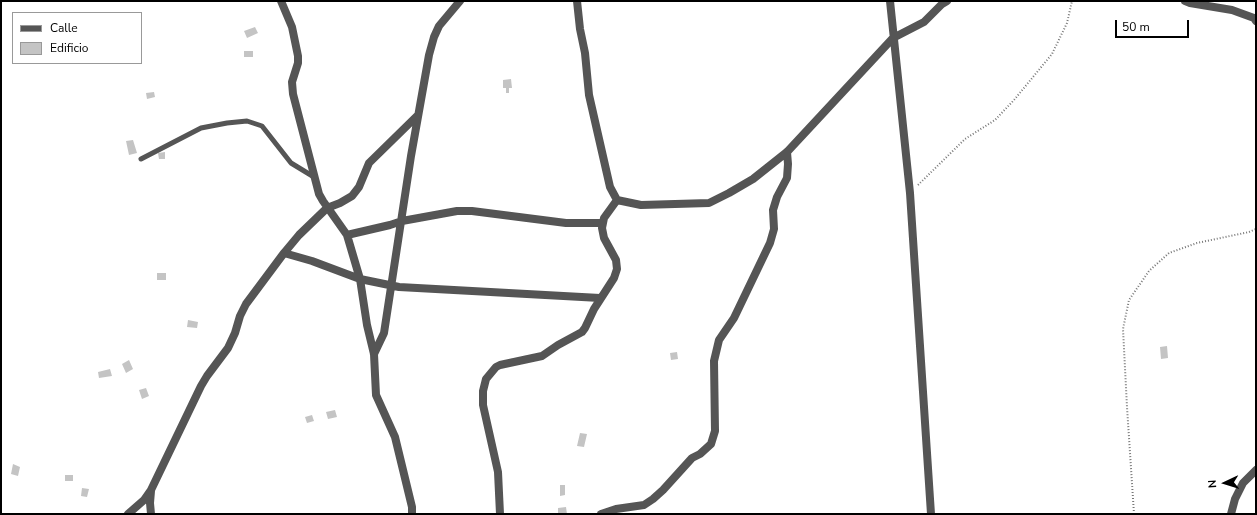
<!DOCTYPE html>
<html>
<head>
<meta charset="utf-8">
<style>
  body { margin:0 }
  #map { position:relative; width:1257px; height:515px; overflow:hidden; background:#fff; font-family:"Nunito Sans",sans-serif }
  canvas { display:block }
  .frame { position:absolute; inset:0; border:2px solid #000; pointer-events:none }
  .legend { position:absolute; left:12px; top:12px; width:130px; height:52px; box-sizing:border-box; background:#fff; border:1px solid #999; margin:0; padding:5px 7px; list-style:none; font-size:12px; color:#000 }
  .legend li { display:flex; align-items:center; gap:8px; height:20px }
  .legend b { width:20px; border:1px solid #999 }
  .north { position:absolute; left:1205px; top:463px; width:40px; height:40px; -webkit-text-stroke:3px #fff; paint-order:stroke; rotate:266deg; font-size:11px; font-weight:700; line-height:16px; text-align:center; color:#000 }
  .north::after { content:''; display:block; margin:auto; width:14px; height:18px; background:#000; clip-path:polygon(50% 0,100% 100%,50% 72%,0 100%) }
  .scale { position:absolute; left:1115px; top:20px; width:74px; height:18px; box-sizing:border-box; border:2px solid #000; border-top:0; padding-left:5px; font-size:12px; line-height:14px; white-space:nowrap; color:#000; -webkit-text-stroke:3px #fff; paint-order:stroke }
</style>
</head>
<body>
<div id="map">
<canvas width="1257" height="515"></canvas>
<div class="frame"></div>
<ul class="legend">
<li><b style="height:5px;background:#555"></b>Calle</li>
<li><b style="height:11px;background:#c4c4c4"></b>Edificio</li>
</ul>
<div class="north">N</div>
<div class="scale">50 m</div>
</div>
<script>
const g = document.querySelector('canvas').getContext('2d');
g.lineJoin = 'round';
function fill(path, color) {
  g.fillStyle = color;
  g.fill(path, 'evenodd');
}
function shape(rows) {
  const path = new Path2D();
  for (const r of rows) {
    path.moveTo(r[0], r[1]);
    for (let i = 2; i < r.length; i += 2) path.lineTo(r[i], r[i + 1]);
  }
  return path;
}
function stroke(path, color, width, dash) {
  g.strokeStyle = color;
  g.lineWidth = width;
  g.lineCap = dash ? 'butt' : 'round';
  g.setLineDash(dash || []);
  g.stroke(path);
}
const building = shape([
  [255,27,258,33,247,38,244,31],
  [244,51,253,51,253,57,244,57],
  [511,79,512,88,509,88,509,93,506,93,506,88,503,88,503,80],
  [154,92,155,97,147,99,146,93],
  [133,140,137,153,129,155,126,141],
  [165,152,165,159,159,159,158,153],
  [157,273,166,273,166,280,157,280],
  [188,320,198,322,197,328,187,327],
  [1167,346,1168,358,1161,359,1160,347],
  [677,352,678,359,671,360,670,353],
  [129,360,133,369,126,373,122,364],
  [110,369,112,376,99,378,98,372],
  [146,388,149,396,142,399,139,390],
  [335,410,337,417,328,419,326,412],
  [312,415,314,421,307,423,305,417],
  [580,433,587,434,584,447,577,446],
  [13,464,20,467,18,476,11,474],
  [65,475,73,475,73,481,65,481],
  [560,485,565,485,565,495,560,496],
  [82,488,89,489,87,497,81,496],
  [566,507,567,514,558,514,558,508]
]);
const path = shape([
  [918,185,965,139,995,120,1014,100,1052,54,1067,23,1072,1],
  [1134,514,1127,407,1123,329,1129,300,1149,271,1169,253,1197,243,1249,232,1256,229]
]);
const service = shape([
  [141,159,201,128,227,123,247,121,262,126,291,163,314,177]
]);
const minor = shape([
  [281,1,292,27,298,56,298,63,292,82,293,94,319,194,323,201,347,235,360,279,367,325,374,354,376,395,395,437,412,507,412,514],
  [577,1,580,29,585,53,589,95,610,187,617,200,641,205,709,203,729,193,753,179,787,152,893,38,924,22,942,4,947,1],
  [890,1,910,193,931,514],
  [1185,1,1190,3,1232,10,1254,18,1256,21],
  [347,235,390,225,402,221,457,211,472,211,566,223,603,223],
  [284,253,312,261,360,279,399,287,600,298],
  [374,354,384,333,411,156,429,55,434,37,439,26,460,1],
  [151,491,150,503,151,514],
  [128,514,144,500,151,490,201,386,207,376,228,348,235,333,240,316,246,304,284,253,299,235,327,208,340,203,352,196,359,187,369,163,418,115],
  [500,514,498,472,483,405,483,391,486,379,496,367,500,365,542,356,558,345,582,332,585,328,594,309,614,278,617,269,616,260,604,238,602,228,604,218,617,200],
  [601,514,616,509,644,505,653,499,663,490,692,458,700,454,711,444,715,431,714,361,719,340,734,318,770,243,774,229,773,210,777,197,787,178,788,164,787,152],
  [1231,514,1235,499,1243,483,1256,470]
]);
fill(building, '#c4c4c4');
stroke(path, '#777', 2, [1, 2]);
stroke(service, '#555', 5);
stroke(minor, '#555', 8);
</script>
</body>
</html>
